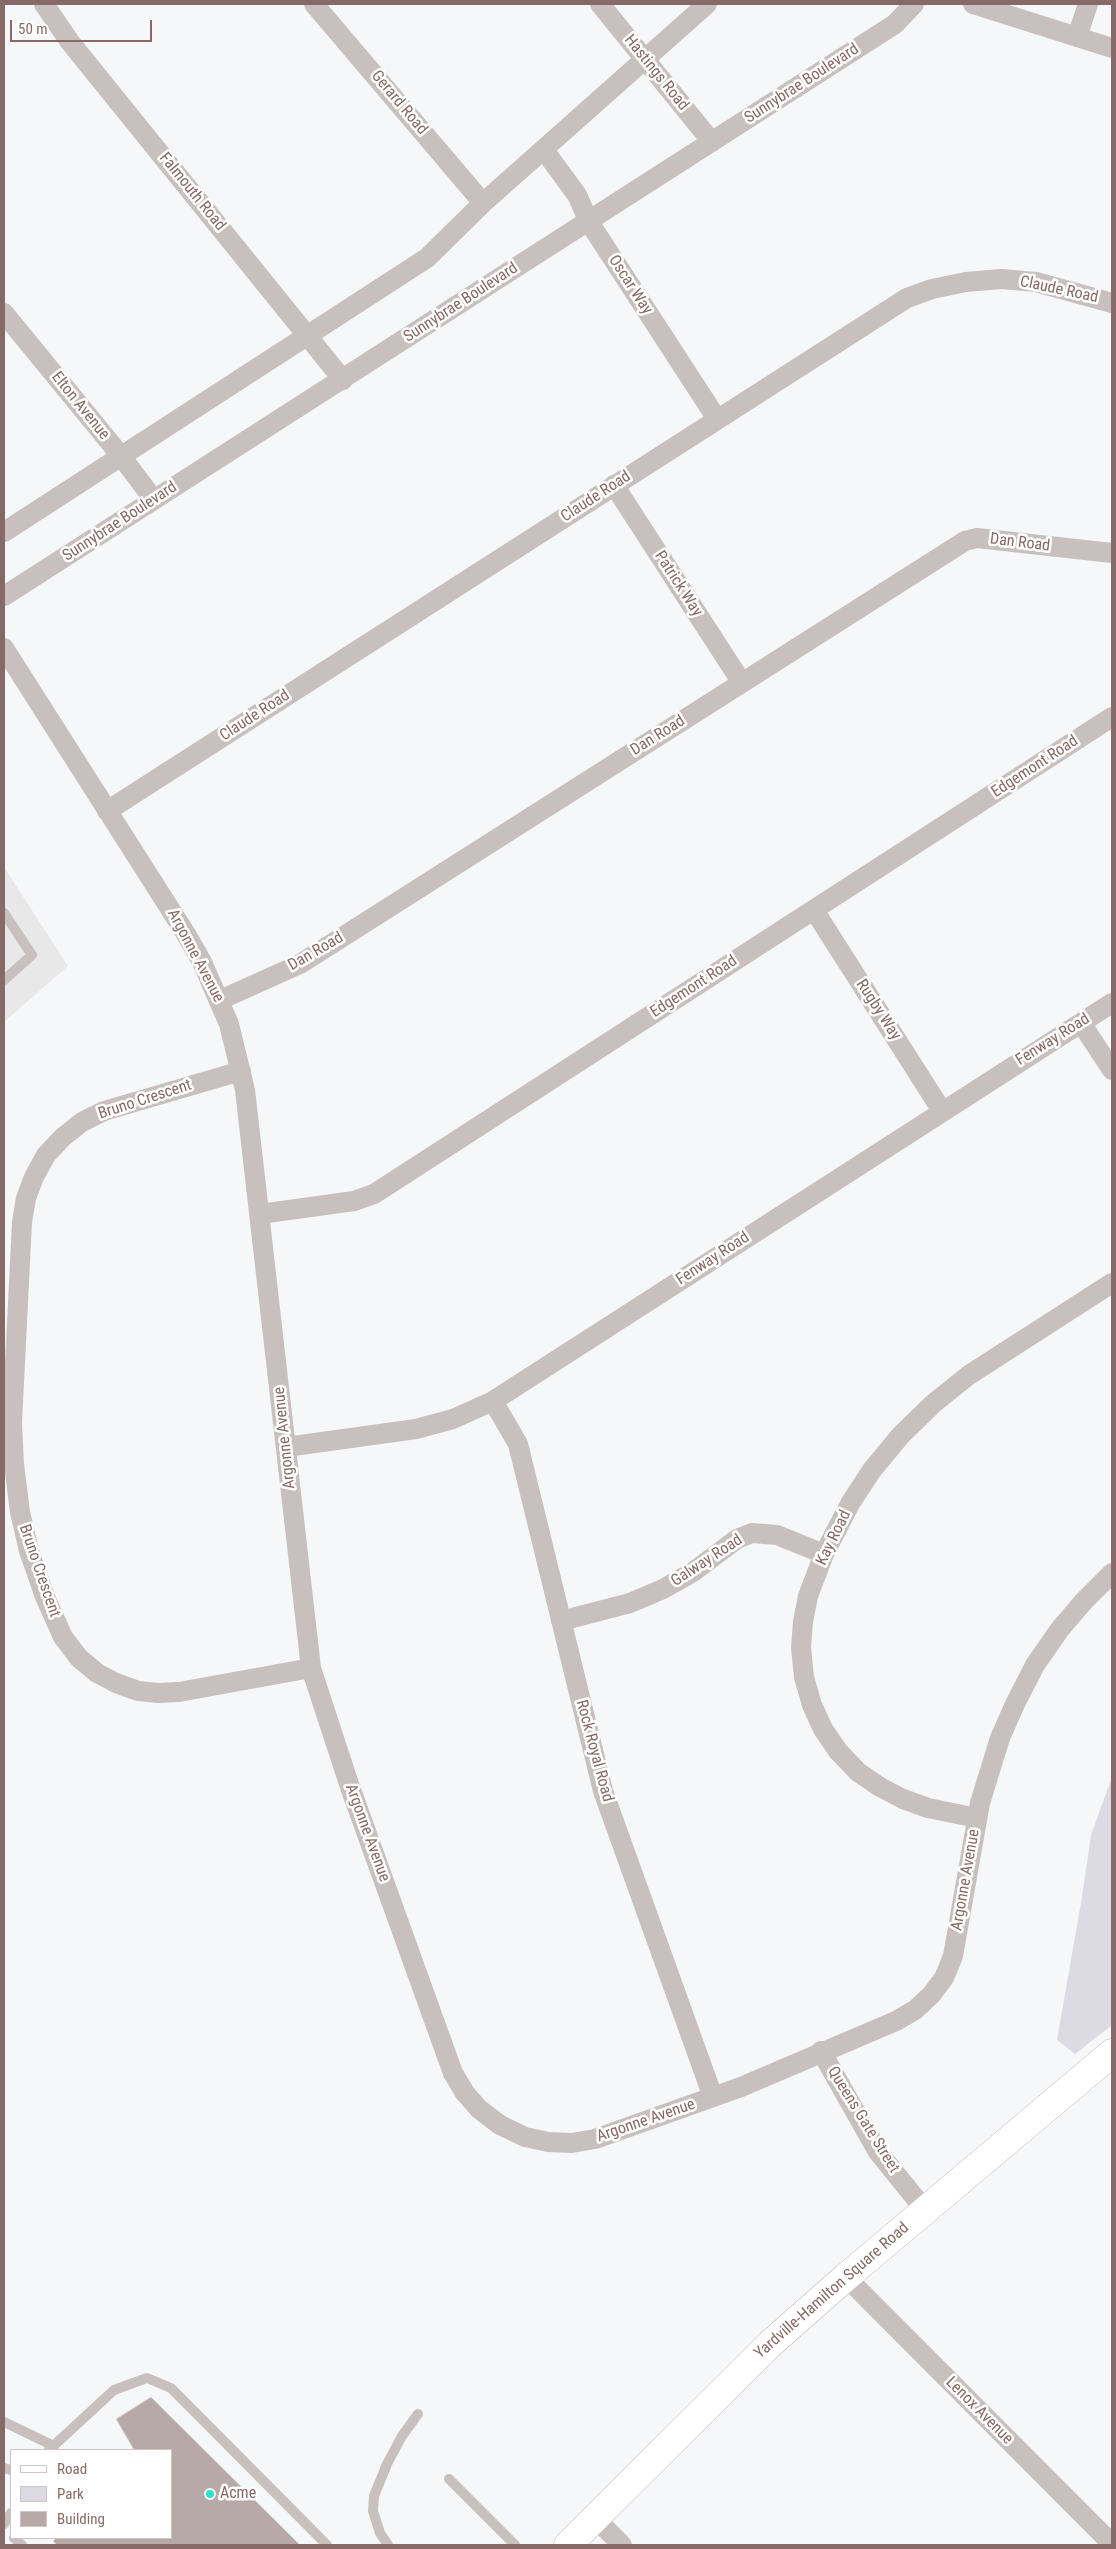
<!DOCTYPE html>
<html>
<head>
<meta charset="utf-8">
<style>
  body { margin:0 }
  #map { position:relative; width:1116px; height:2549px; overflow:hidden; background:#f6f7f9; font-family:"Roboto Condensed",sans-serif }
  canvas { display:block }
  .frame { position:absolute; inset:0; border:5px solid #876a68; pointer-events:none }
  .legend { position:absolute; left:10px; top:2449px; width:162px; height:90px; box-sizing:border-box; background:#fff; border:1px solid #cfc3c3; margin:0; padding:6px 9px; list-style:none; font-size:15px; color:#876a68 }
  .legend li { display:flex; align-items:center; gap:10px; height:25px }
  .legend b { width:25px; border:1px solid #cfc3c3 }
  .scale { position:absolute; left:10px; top:20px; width:142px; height:22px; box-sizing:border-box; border:2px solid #876a68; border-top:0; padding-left:6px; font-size:15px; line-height:18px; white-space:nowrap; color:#876a68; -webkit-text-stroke:4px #fff; paint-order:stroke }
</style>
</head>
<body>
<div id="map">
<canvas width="1116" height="2549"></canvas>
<div class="frame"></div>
<ul class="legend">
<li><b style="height:6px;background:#fff"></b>Road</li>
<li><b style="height:14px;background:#dcdae3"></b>Park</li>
<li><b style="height:14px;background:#b7a9a8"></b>Building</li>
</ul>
<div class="scale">50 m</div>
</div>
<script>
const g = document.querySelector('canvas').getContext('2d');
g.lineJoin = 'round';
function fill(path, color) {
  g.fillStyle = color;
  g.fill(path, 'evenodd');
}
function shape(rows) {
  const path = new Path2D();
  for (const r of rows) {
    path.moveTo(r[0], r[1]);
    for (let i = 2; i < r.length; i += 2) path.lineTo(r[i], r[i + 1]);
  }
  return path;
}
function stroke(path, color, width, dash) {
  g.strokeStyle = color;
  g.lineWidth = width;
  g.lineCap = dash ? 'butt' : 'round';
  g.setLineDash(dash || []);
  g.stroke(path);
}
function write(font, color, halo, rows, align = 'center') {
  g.font = font + ' "Roboto Condensed",sans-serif';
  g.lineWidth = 5;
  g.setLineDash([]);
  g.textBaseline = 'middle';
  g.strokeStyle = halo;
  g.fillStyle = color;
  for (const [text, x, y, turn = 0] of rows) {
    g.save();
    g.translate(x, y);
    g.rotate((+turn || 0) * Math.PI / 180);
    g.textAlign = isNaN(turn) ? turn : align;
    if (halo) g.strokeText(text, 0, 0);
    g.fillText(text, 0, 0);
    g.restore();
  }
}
const built = shape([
  [4,867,68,966,4,1022]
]);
const green = shape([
  [1112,1777,1112,2025,1075,2054,1057,2040,1082,1897,1091,1835]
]);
const building = shape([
  [151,2397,300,2545,57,2545,53,2541,56,2538,171,2538,171,2450,134,2450,116,2419,151,2397]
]);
const lane = shape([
  [4,913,32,955,4,980],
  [4,2422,54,2446],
  [49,2450,114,2390,147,2378,171,2388,327,2545],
  [4,2468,11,2470],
  [449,2479,515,2545],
  [4,2524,11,2513],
  [14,2538,22,2545],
  [388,2545,380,2533,373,2511,374,2496,387,2464,402,2436,418,2414]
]);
const street = shape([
  [44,4,70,42,343,380],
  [314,4,483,203],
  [600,4,712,142],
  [973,4,1112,48],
  [1077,37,1088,4],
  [544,150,577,195,589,222,717,419],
  [4,313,121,456,154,500],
  [614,485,742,683],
  [4,532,427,258,483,203,707,4],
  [4,596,895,24,914,4],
  [4,648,186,934,202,962,229,1024,245,1090,311,1668,350,1787,453,2073,465,2093,479,2109,500,2125,525,2137,548,2142,572,2143,595,2139,741,2087,896,2021,915,2010,931,1995,944,1978,953,1956,980,1803,1000,1738,1015,1704,1035,1665,1060,1629,1084,1601,1112,1573],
  [107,811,907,298,932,289,966,282,1001,279,1036,282,1112,303],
  [814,910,942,1111],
  [220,1000,300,964,965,541,977,538,1112,553],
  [1081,1023,1112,1070],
  [241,1071,104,1111,82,1122,63,1137,46,1155,34,1177,26,1198,22,1222,12,1423,14,1464,20,1512,29,1551,45,1597,63,1637,79,1658,97,1673,116,1683,138,1691,158,1693,179,1692,311,1668],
  [260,1214,354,1201,374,1194,1112,717],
  [493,1401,518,1444,603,1791,713,2097],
  [286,1447,416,1429,453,1419,493,1401,1112,1003],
  [561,1621,630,1603,663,1589,693,1572,737,1539,752,1533,777,1535,824,1554],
  [977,1818,928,1808,903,1799,880,1787,858,1772,838,1751,823,1729,812,1705,804,1677,801,1648,803,1622,808,1596,824,1554,851,1502,872,1470,901,1435,934,1403,969,1375,1112,1283],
  [821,2051,878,2152,925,2210],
  [846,2277,1112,2544],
  [595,2518,622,2545]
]);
const secondary = shape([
  [568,2545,770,2344,846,2277,1112,2053]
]);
const markers = [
  [210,2494,5,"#2ce2ca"]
];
const streetNames = [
  ["Hastings Road",656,73,51],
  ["Sunnybrae Boulevard",802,84,-33],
  ["Gerard Road",399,103,50],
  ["Falmouth Road",192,192,51],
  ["Oscar Way",630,285,57],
  ["Claude Road",1059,290,12],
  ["Sunnybrae Boulevard",461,303,-33],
  ["Elton Avenue",80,406,51],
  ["Claude Road",596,497,-33],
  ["Sunnybrae Boulevard",120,522,-33],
  ["Dan Road",1020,543,7],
  ["Patrick Way",678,584,57],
  ["Claude Road",255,716,-33],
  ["Dan Road",658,736,-32],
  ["Edgemont Road",1035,767,-33],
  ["Dan Road",316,952,-30],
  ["Argonne Avenue",195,956,62],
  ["Edgemont Road",694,987,-33],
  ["Rugby Way",878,1010,57],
  ["Fenway Road",1053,1040,-32],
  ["Bruno Crescent",145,1100,-18],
  ["Fenway Road",713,1259,-33],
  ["Argonne Avenue",285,1438,-96],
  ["Kay Road",834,1538,-64],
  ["Galway Road",707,1561,-33],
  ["Bruno Crescent",39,1571,71],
  ["Rock Royal Road",594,1751,75],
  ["Argonne Avenue",367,1833,70],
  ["Argonne Avenue",966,1880,-80],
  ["Queens Gate Street",863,2120,58],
  ["Argonne Avenue",646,2121,-19],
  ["Yardville-Hamilton Square Road",832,2291,-41],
  ["Lenox Avenue",979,2411,45]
];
const poiNames = [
  ["Acme",220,2494]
];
fill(built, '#e9e8e9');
fill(green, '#dcdae3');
fill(building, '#b7a9a8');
stroke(building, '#d8d9da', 1);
stroke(secondary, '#beb5b4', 29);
stroke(lane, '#c8c0bf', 10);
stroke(street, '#c8c0bf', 20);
stroke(secondary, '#fff', 28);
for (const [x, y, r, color] of markers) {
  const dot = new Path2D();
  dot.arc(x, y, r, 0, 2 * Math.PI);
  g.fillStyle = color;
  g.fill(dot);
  stroke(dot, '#fff', 2);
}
write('16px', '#876a68', '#fff', streetNames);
write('16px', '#876a68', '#fff', poiNames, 'left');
</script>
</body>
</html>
